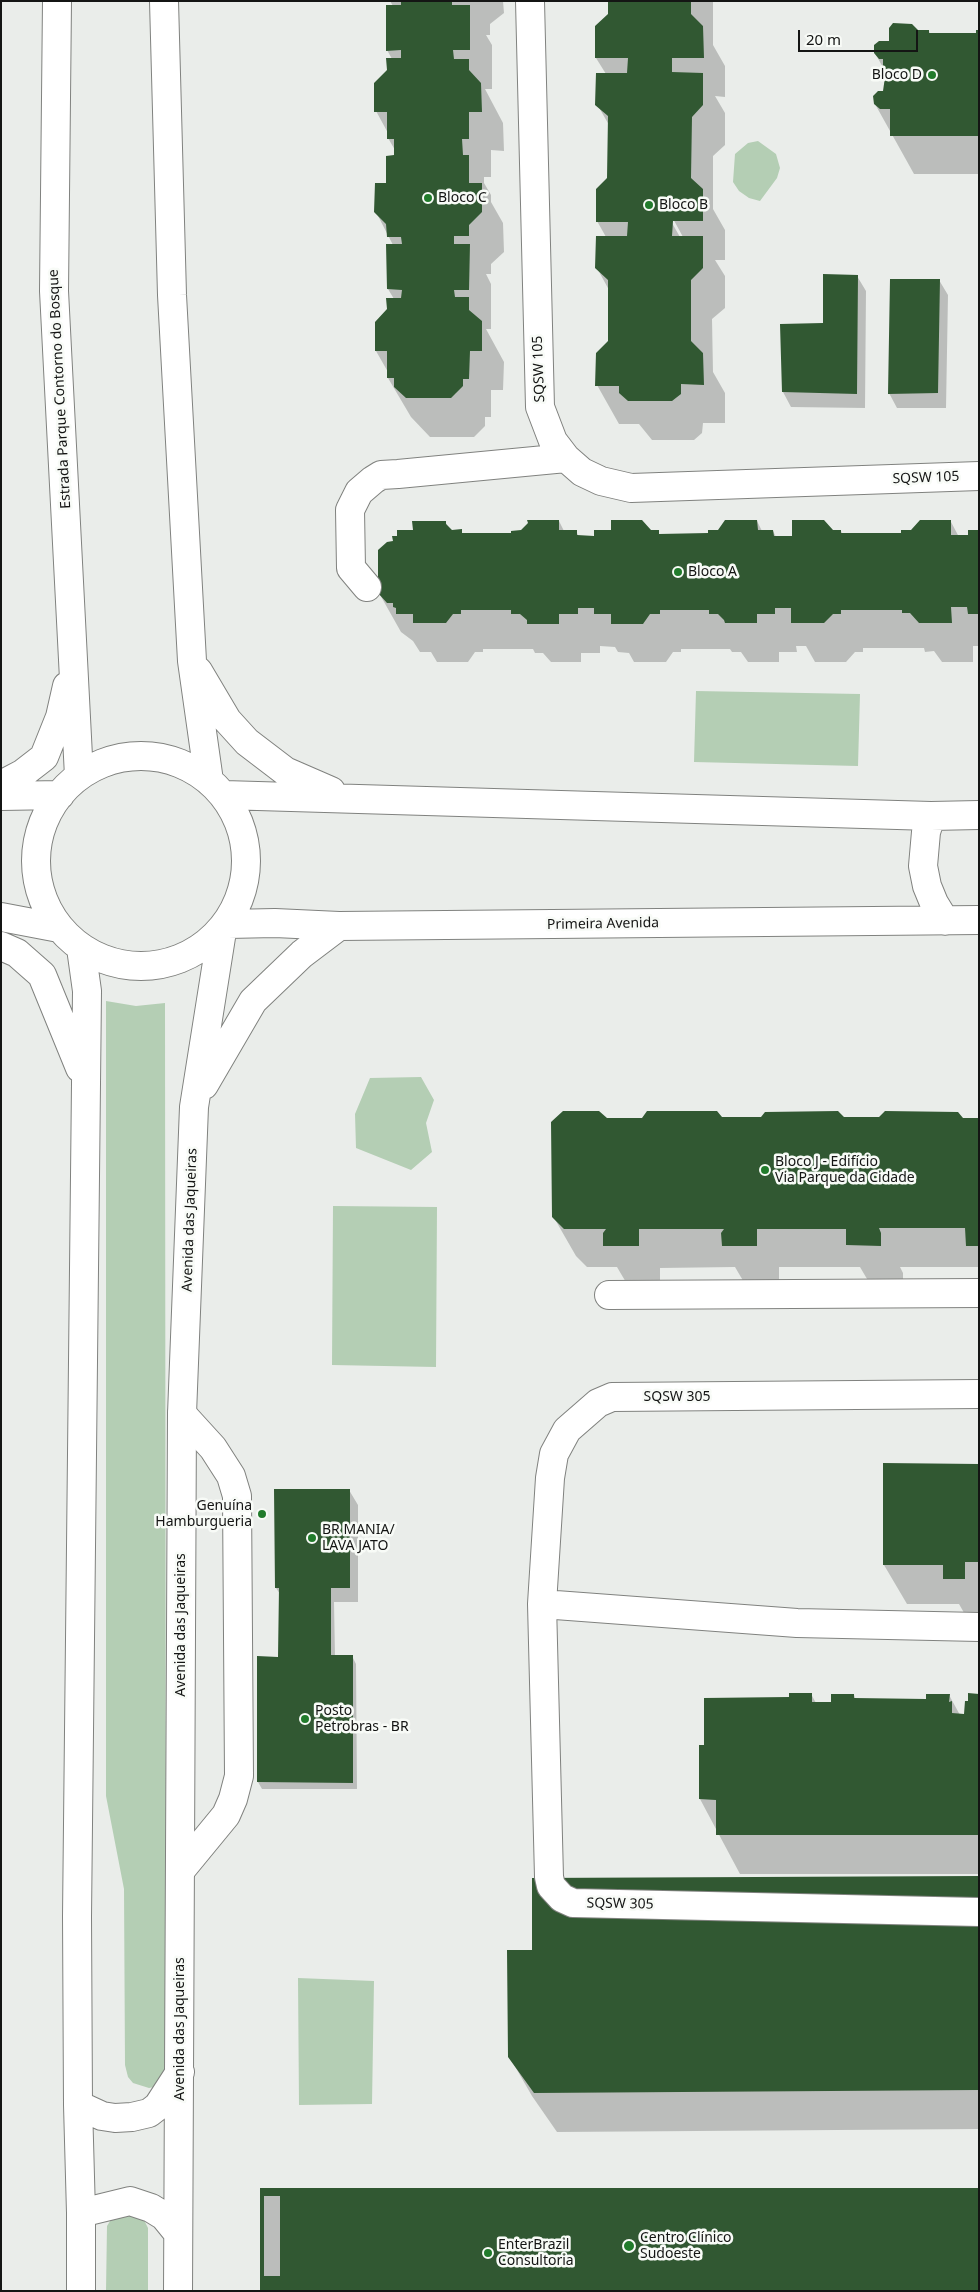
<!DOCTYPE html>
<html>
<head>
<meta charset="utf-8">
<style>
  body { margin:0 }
  #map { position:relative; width:980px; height:2292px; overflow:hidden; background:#eaedea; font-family:"Noto Sans",sans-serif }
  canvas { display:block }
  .frame { position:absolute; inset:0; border:2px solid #141514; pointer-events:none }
  .scale { position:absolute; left:798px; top:30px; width:120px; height:22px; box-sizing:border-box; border:2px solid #141514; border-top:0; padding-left:6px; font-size:15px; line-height:18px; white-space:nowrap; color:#141514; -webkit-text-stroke:4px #f8fbf7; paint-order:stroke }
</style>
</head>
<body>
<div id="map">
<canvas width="980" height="2292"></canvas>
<div class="frame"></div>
<div class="scale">20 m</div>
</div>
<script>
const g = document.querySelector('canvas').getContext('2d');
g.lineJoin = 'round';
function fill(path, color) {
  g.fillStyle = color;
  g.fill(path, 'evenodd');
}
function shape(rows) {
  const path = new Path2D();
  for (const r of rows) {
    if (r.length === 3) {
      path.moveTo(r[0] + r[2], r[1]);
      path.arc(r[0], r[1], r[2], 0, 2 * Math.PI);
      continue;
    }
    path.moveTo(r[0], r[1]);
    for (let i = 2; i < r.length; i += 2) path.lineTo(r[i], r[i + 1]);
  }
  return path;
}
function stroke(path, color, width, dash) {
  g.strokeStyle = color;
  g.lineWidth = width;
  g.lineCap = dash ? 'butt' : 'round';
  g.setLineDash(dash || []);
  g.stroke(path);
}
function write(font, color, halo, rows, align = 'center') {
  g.font = font + ' "Noto Sans",sans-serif';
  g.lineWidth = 5;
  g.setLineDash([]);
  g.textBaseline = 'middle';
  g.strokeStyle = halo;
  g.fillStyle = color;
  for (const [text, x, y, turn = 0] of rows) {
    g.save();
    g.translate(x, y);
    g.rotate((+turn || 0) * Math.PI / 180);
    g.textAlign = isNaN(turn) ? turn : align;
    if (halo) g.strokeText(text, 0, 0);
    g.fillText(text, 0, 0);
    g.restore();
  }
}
const green = shape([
  [758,141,776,154,780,168,777,178,760,201,749,198,739,191,733,182,735,154,748,143],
  [696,691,860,694,858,766,694,762],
  [106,1001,136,1006,165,1003,166,2075,154,2087,149,2088,133,2083,128,2077,125,2065,124,1889,106,1796],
  [421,1077,434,1100,426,1123,432,1152,411,1170,356,1148,355,1114,370,1078],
  [333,1206,437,1207,436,1367,332,1365],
  [298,1978,374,1981,372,2104,299,2105],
  [123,2213,144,2220,148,2228,148,2291,106,2291,107,2226,112,2218]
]);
const shadow = shape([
  [390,1,503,1,504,13,490,24,490,35,486,35,492,45,492,89,485,89,503,123,504,151,491,150,491,177,484,177,484,183,491,195,491,202,503,223,504,252,491,264,491,274,486,274,491,284,491,329,486,329,504,362,503,390,491,390,491,417,485,417,485,426,474,437,430,437,411,417,388,378,388,372,376,351,388,310,394,299,388,289,387,245,393,245,376,212,387,185,395,156,395,150,388,138,388,133,376,111,392,59,387,50,393,6],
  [609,1,713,1,713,45,725,66,725,97,715,96,725,113,725,145,713,156,713,209,725,230,725,260,715,260,725,276,725,308,712,319,713,372,725,393,725,423,703,423,702,433,694,440,652,440,639,424,619,424,597,385,609,341,609,290,597,268,606,237,597,221,609,178,609,125,597,104,606,74,596,58,609,14],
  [671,215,683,237,680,237,668,216],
  [773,1,819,1,819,2,773,2],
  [917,31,929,31,930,34,977,34,979,31,979,174,914,174,875,104,884,92,886,73,875,53,890,42],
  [857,276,866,291,865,408,791,407,783,392],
  [939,280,948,295,946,408,897,408,889,393],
  [559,521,564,531,576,531,579,537,650,532,658,532,660,535,710,534,757,521,762,531,773,531,776,537,793,537,832,531,841,531,843,535,902,534,951,522,959,537,970,537,979,531,979,646,973,646,973,662,942,662,934,651,925,652,924,648,863,648,863,652,855,652,846,662,815,662,806,646,796,646,797,652,779,652,779,662,748,662,741,652,732,652,730,649,681,649,681,652,673,652,666,662,634,662,629,653,618,652,615,647,600,646,600,653,581,653,581,662,551,662,543,653,535,653,533,649,483,649,483,652,475,652,468,662,437,662,431,652,420,652,413,641,401,632,379,593,394,542,414,531,445,522,452,531,461,531,463,535,512,534],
  [722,1118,979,1119,979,1267,900,1267,903,1273,903,1285,870,1284,860,1267,779,1267,779,1284,745,1284,735,1267,660,1268,660,1284,627,1284,617,1267,587,1267,576,1256,553,1216,606,1120],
  [884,1465,979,1465,979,1618,967,1618,959,1604,907,1604,884,1565],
  [349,1490,358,1505,358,1602,334,1602,335,1657,352,1656,356,1664,357,1789,262,1789,258,1782,258,1658,280,1658,280,1594,276,1588],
  [811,1694,816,1703,833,1703,854,1695,856,1700,927,1700,949,1695,960,1715,965,1715,979,1695,979,1874,740,1874,700,1799,705,1746,790,1698],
  [979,1877,979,2129,557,2132,532,2096,509,2056,533,1951],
  [262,2189,979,2189,261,2291]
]);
const building = shape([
  [401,1,452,1,452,5,470,5,470,50,453,50,454,59,469,59,469,70,481,83,482,112,469,112,469,139,462,139,463,155,469,155,469,183,482,183,482,212,469,225,469,236,454,236,454,244,470,244,469,290,454,290,455,297,469,297,469,310,482,321,482,351,470,351,469,379,463,379,463,386,451,398,406,398,394,387,394,378,387,378,387,351,375,351,375,322,387,309,386,298,401,298,402,290,387,289,386,244,402,244,401,237,387,237,386,224,374,212,375,183,386,183,386,156,394,155,394,139,387,139,387,112,374,112,374,83,387,70,386,58,401,58,401,50,386,51,386,5,401,5],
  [608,1,691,1,691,14,703,26,704,58,672,58,672,72,703,73,703,105,692,117,691,178,703,189,703,221,673,221,672,236,703,236,703,268,691,280,691,341,703,353,704,385,681,384,681,394,672,401,628,401,619,393,619,386,595,386,596,353,608,341,608,280,595,268,596,236,627,236,628,222,596,222,596,189,607,178,608,116,595,105,596,73,627,73,628,58,595,58,595,26,608,14],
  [893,23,912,24,918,30,929,30,929,33,976,33,976,30,979,30,979,136,890,136,890,109,880,109,874,104,873,96,878,91,883,91,886,70,883,69,883,59,879,59,874,53,874,45,879,41,889,41,889,28],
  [823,274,858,275,857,394,782,392,780,324,823,323],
  [890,279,940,279,938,393,888,394],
  [527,520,559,520,559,530,577,530,577,535,594,536,594,530,611,530,611,520,642,520,651,530,659,530,659,534,708,533,708,530,718,530,725,520,757,520,758,530,773,530,774,536,792,536,792,520,824,520,833,530,841,530,841,533,901,533,901,530,911,530,920,520,951,520,951,535,968,535,968,530,979,530,979,614,968,614,967,607,951,607,952,623,919,623,910,613,902,613,902,610,841,610,841,614,833,614,824,623,791,623,791,608,775,608,775,614,757,614,757,623,725,623,724,620,718,614,709,614,709,610,660,610,660,614,650,614,643,624,611,624,611,614,594,614,594,608,578,608,578,614,559,614,559,624,527,624,527,620,520,614,511,614,511,610,461,610,461,614,453,614,446,623,413,623,413,614,396,614,396,608,393,607,393,603,387,603,378,593,378,550,387,542,393,541,392,536,397,536,397,530,413,530,412,521,446,521,446,524,452,530,462,529,462,533,511,533,511,531,521,530,528,523],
  [563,1111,599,1111,607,1118,642,1118,647,1111,717,1111,722,1117,761,1117,765,1112,838,1111,844,1117,879,1117,885,1111,958,1112,963,1118,979,1118,979,1246,966,1246,965,1228,879,1228,881,1233,881,1246,846,1245,846,1229,757,1229,757,1246,722,1246,721,1233,724,1229,639,1229,639,1246,603,1246,603,1233,606,1229,564,1229,552,1217,551,1122],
  [883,1463,979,1464,979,1562,965,1562,965,1579,943,1579,943,1565,883,1565],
  [274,1489,350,1489,350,1588,331,1588,331,1655,353,1655,353,1783,257,1782,257,1656,278,1657,279,1588,275,1588],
  [789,1693,812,1693,812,1702,831,1702,831,1694,854,1694,854,1698,926,1699,926,1694,950,1694,949,1702,952,1701,952,1713,964,1714,965,1701,968,1701,968,1693,979,1694,979,1835,716,1835,716,1800,699,1799,699,1745,704,1745,704,1698,789,1697],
  [979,1876,979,2090,534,2093,508,2057,507,1950,532,1950,532,1878],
  [260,2188,979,2188,979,2291,260,2291],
  [264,2196,280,2196,280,2276,264,2276]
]);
const minor = shape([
  [530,1,540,407,553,441,566,458,582,472,601,481,631,488,979,476],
  [367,587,351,568,350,510,359,492,373,480,381,475,398,474,566,458],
  [609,1295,979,1293],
  [979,1394,612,1397,598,1403,567,1430,554,1454,550,1478,542,1604,549,1877,551,1886,562,1898,573,1903,979,1912],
  [542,1604,797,1623,979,1627],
  [180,1871,226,1815,233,1799,239,1776,237,1496,231,1476,213,1448,182,1414]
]);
const major = shape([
  [57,1,54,291,79,776],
  [164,1,172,295,192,661,209,781],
  [198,671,227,720,247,742,285,771,331,791],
  [141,861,105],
  [1,785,22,774,44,757,60,717,67,686],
  [224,795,931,816,979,815],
  [1,796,60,795],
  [931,816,926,832,923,866,927,886,934,903,945,921],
  [1,917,59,928],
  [228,924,275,923,339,926,979,920],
  [1,946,17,953,42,975,80,1068],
  [81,948,87,991,77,1916,78,2105,81,2213,81,2291],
  [204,1085,253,1001,302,954,339,926],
  [78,2105,102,2116,115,2118,132,2117,149,2113,158,2106,180,2072],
  [81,2213,130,2201,151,2208,164,2216,177,2232],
  [178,2291,182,1414,194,1107,222,931]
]);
const markers = [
  [932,75,5,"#217b2b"],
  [428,198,5,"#217b2b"],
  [649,205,5,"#217b2b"],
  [678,572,5,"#217b2b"],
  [765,1170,5,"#217b2b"],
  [262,1514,5,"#217b2b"],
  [312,1538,5,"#217b2b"],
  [305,1719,5,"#217b2b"],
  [629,2246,6,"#217b2b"],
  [488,2253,5,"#217b2b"]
];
const poiNames = [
  ["Bloco D",922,75,"right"],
  ["Bloco C",438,198],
  ["Bloco B",659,205],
  ["Bloco A",688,572],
  ["Bloco J - Edifício",775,1162],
  ["Via Parque da Cidade",775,1178],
  ["Genuína",252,1506,"right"],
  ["Hamburgueria",252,1522,"right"],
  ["BR MANIA/",322,1530],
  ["LAVA JATO",322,1546],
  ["Posto",315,1711],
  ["Petrobras - BR",315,1727],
  ["Centro Clínico",640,2238],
  ["Sudoeste",640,2254],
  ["EnterBrazil",498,2245],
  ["Consultoria",498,2261]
];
const streetNames = [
  ["SQSW 105",539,369,-92],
  ["Estrada Parque Contorno do Bosque",60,389,-93],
  ["SQSW 105",926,478,-2],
  ["Primeira Avenida",603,924,-1],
  ["Avenida das Jaqueiras",190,1220,-88],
  ["SQSW 305",677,1397],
  ["Avenida das Jaqueiras",181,1625,-90],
  ["SQSW 305",620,1904,1],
  ["Avenida das Jaqueiras",180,2029,-90]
];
fill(green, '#b4ceb4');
fill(shadow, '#0003');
fill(building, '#315832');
stroke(minor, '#80827f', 30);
stroke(major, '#80827f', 30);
stroke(minor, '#fff', 28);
stroke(major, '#fff', 28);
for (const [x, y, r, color] of markers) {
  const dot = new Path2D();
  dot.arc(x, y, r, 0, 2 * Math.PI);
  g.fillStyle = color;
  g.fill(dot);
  stroke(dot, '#f8fbf7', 2);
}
write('14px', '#141514', '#f8fbf7', poiNames, 'left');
write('14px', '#141514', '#f8fbf7', streetNames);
</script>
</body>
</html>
